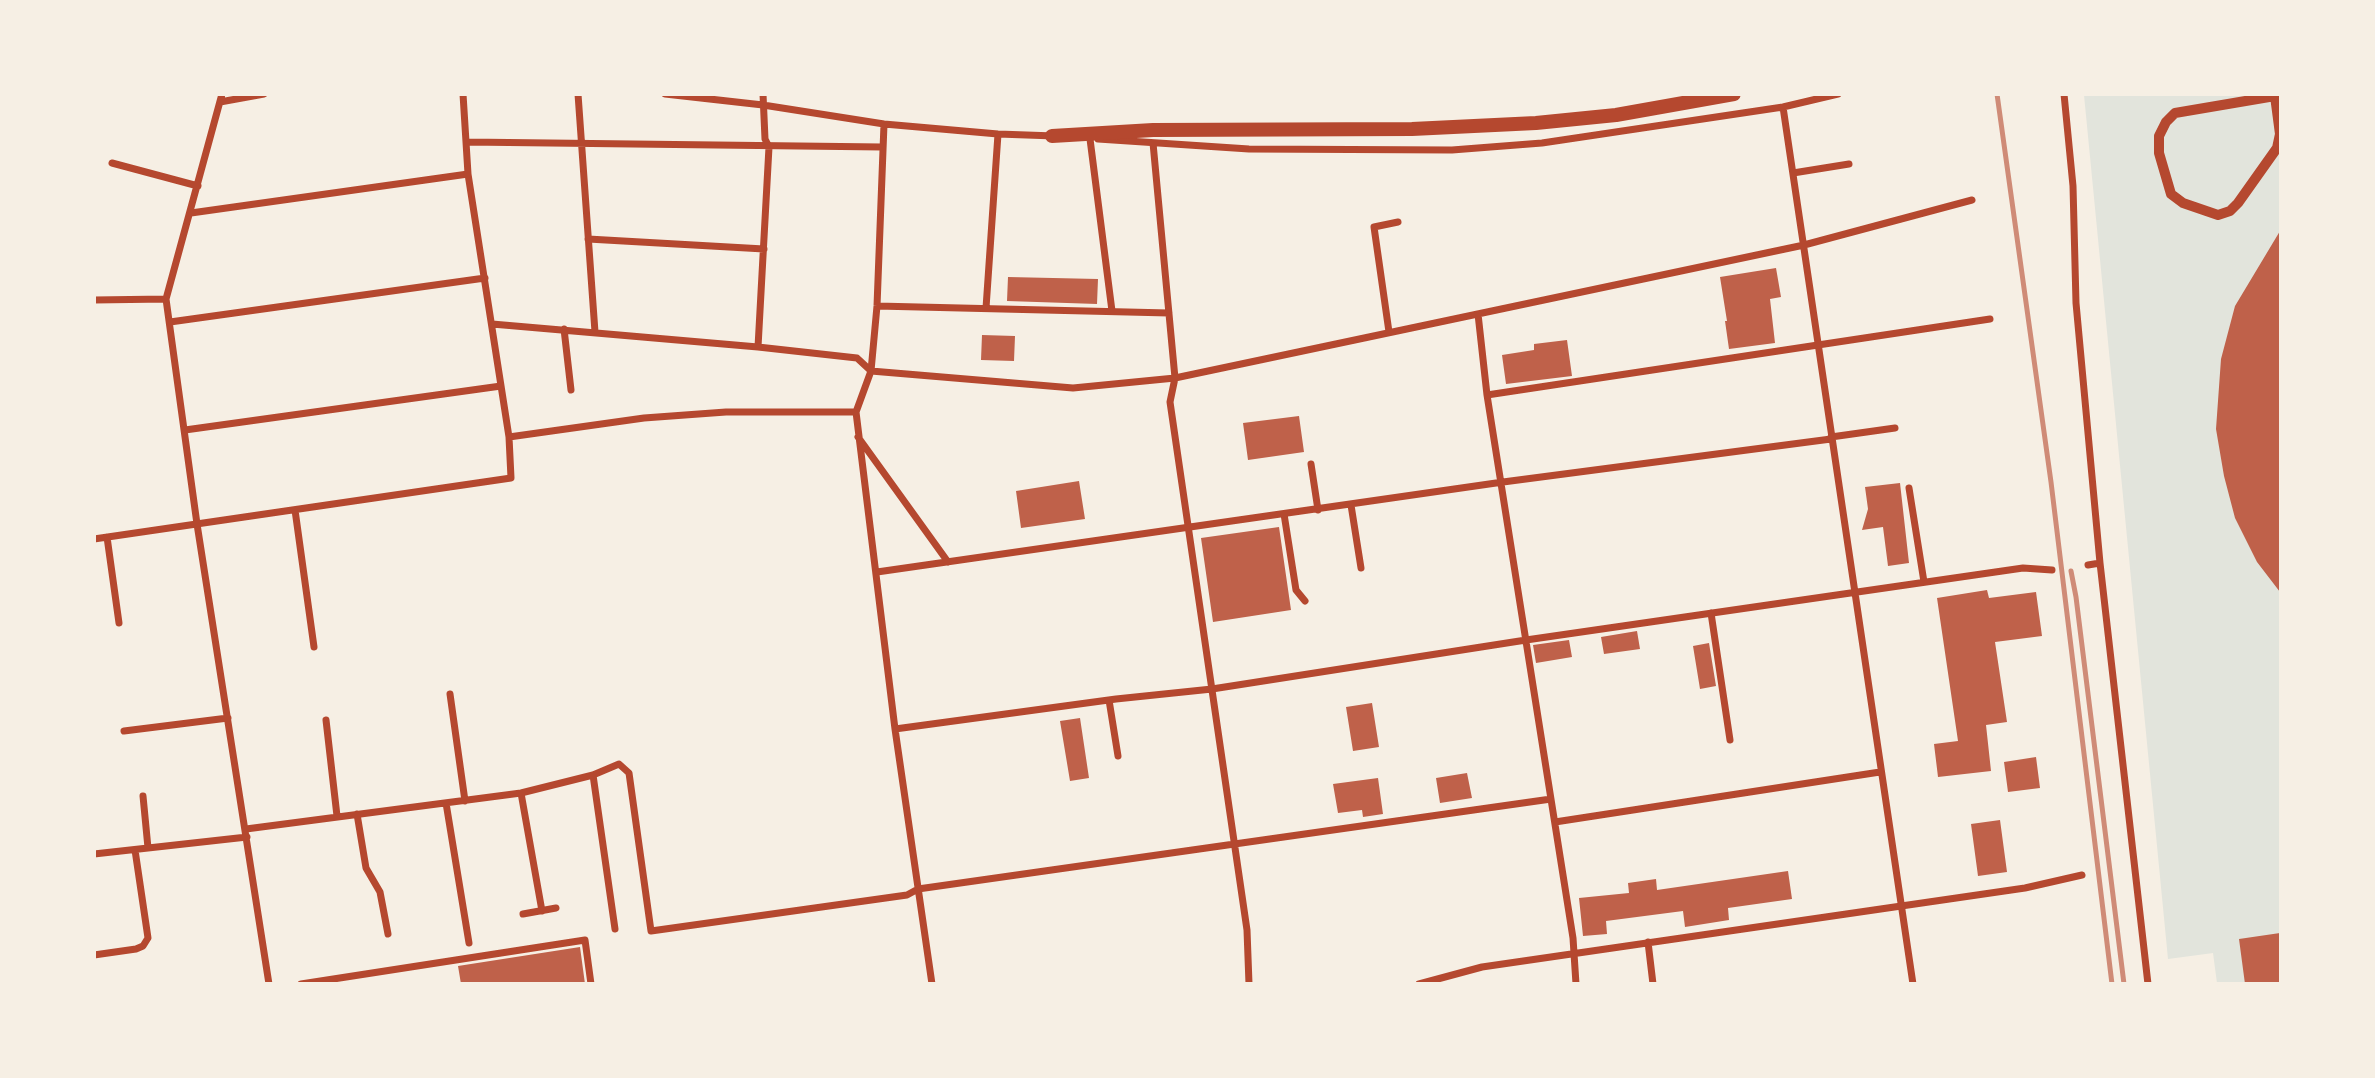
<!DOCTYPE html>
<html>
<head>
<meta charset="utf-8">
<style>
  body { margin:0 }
  #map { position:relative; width:2375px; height:1078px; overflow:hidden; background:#f6efe4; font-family:"Varela Round",sans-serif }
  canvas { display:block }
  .frame { position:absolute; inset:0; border:96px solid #f6efe4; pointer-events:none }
</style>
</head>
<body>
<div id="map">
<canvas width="2375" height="1078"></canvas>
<div class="frame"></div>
</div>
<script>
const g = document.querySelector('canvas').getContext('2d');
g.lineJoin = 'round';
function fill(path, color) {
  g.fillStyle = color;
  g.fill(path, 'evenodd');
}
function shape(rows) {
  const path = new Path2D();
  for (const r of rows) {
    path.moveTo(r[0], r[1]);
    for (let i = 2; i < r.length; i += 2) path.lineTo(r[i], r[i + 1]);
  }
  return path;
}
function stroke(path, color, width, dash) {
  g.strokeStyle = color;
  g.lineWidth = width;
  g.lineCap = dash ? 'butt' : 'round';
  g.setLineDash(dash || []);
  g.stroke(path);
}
const green = shape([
  [2084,95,2280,95,2280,983,2217,983,2213,953,2168,959]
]);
const building = shape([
  [2280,231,2280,592,2257,562,2235,518,2224,476,2216,429,2221,359,2235,306],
  [1776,268,1781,297,1770,299,1775,343,1729,349,1725,321,1727,321,1720,277],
  [1008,277,1098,279,1097,304,1007,301],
  [982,335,1015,336,1014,361,981,360],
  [1567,340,1572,376,1506,384,1502,355,1534,350,1534,344],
  [1299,416,1304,452,1248,460,1243,423],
  [1079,481,1085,519,1021,528,1016,491],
  [1900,483,1909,563,1888,566,1883,527,1862,530,1868,509,1865,487],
  [1279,527,1291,610,1213,622,1201,538],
  [1987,590,1989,598,2036,592,2042,636,1995,642,2007,722,1986,725,1991,771,1938,777,1934,744,1958,741,1937,598],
  [1637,631,1640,649,1604,654,1601,637],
  [1569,640,1572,657,1536,663,1533,645],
  [1709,643,1716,686,1700,689,1693,646],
  [1372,703,1379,747,1353,751,1346,707],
  [1080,718,1089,778,1070,781,1060,721],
  [2036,757,2040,788,2008,792,2004,762],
  [1467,773,1472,798,1440,803,1436,778],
  [1378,778,1383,814,1363,817,1362,810,1338,813,1333,784],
  [2000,820,2007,872,1978,876,1971,824],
  [1788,871,1792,899,1728,908,1729,920,1685,927,1683,911,1606,921,1607,934,1583,936,1579,898,1629,893,1628,883,1656,879,1657,890],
  [2280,933,2280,984,2245,984,2239,939],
  [580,947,585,984,461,984,458,966]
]);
const minor = shape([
  [222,94,166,299,197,524,269,984],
  [578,94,595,332],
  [665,94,763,105,884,124,998,134,1055,136],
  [2064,94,2073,186,2076,303,2100,563,2148,984],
  [220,102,264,94],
  [1783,107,1913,984],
  [884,124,877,306,871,371,856,412,895,729,932,984],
  [1090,139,1112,311],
  [1098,139,1249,149,1452,150,1542,143,1783,107,1838,94],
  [467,142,882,147],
  [1153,143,1175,378,1170,402,1247,930,1249,984],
  [112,163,198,186],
  [1793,173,1849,164],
  [191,213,468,174],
  [588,239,764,249],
  [94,300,166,299],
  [877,306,1169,313],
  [986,308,998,134],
  [1478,314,1487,395,1573,938,1576,984],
  [170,322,485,278],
  [492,324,758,347,857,358,871,371,1073,388,1175,378,1804,245,1972,200],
  [564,329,571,390],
  [1389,332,1374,227,1398,222],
  [758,347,769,147,765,139,763,94],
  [1487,395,1990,319],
  [185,430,501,386],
  [509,437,644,418,726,412,856,412],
  [858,437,948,562],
  [1831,437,1895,428],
  [1311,464,1318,510],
  [1909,488,1924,582],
  [1351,505,1361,568],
  [295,510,314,647],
  [1284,514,1296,590,1305,601],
  [107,537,119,623],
  [94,539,511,478,509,437,468,174,463,94],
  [2088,565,2100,563],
  [877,572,1503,482,1831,439],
  [1711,613,1730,740],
  [450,694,465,801],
  [1109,700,1118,756],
  [326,720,337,816],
  [895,729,1116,699,1212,689,1526,640,2023,568,2052,570],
  [124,731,228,718],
  [593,775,615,929],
  [521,793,542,911],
  [143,796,148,848],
  [446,803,469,943],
  [357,814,366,868,380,892,388,934],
  [1555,822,1880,772],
  [246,829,521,793,593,775,619,764,629,773,651,931,907,895,918,889,1551,799],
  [94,854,247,837],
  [523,914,556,908],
  [1648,942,1653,984],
  [94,955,136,949,143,946,148,938,135,850],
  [301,984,585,940,591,984],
  [1419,984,1482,967,2025,888,2082,875]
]);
const tertiary = shape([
  [2275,96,2280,134,2277,148,2238,203,2230,211,2218,215,2183,203,2171,194,2159,153,2159,136,2166,122,2175,113,2275,96]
]);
const motorway = shape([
  [1052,136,1153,130,1412,129,1536,123,1616,115,1734,94]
]);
const rail = shape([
  [1997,94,2051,482,2112,984],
  [2071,571,2076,597,2124,984]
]);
fill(green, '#e2e4dc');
fill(building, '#bf614a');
stroke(minor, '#b5482f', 7);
stroke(tertiary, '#b5482f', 10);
stroke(motorway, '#b5482f', 14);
stroke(rail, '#cf8b77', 5);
</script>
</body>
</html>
